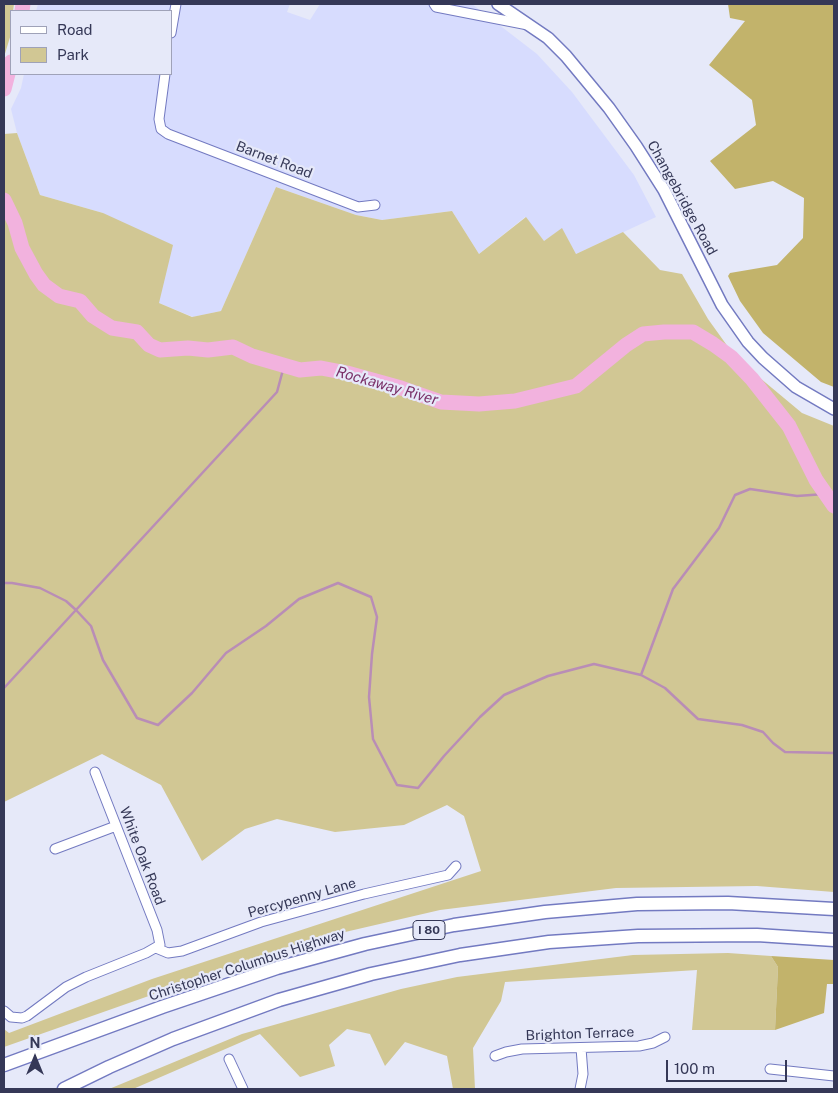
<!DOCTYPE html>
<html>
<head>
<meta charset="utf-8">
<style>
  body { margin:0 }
  #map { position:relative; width:838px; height:1093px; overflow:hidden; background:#e6e9f9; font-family:"Public Sans",sans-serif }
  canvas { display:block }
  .frame { position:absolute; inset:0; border:5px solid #353857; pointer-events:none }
  .legend { position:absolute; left:10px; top:10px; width:162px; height:65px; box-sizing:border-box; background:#e6e9f9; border:1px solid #9fa2b8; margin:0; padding:6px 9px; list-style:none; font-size:15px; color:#353857 }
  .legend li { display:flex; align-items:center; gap:10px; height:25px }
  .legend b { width:25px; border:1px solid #9fa2b8 }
  .north { position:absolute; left:10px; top:1033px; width:50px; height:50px; -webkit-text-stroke:4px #e6e9f9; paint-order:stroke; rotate:0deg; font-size:14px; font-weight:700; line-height:20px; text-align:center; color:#353857 }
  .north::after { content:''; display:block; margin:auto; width:18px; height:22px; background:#353857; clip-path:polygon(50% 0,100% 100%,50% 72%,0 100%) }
  .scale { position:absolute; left:666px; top:1060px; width:121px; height:22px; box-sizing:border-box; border:2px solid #353857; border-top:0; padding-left:6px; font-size:15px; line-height:18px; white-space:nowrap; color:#353857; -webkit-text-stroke:4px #e6e9f9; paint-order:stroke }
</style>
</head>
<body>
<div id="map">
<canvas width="838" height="1093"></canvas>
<div class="frame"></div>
<ul class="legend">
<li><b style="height:6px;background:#fff"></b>Road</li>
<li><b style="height:14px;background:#d1c794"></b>Park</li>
</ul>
<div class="north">N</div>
<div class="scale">100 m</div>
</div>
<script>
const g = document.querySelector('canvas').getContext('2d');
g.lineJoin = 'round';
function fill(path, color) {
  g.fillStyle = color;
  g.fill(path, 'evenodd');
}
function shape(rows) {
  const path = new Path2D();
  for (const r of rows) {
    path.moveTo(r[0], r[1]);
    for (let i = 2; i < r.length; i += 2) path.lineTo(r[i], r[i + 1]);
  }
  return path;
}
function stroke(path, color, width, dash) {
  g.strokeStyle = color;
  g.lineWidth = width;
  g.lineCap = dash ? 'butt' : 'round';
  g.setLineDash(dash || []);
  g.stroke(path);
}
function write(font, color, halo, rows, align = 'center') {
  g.font = font + ' "Public Sans",sans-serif';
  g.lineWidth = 4.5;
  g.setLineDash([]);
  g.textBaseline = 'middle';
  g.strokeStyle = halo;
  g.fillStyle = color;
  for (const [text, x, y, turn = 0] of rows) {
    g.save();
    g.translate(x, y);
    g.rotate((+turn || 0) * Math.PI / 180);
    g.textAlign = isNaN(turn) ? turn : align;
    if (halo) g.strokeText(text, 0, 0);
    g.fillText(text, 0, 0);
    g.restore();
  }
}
const built = shape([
  [38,4,290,4,287,12,310,20,320,4,436,4,445,6,448,4,472,4,537,54,572,92,634,175,656,217,576,254,562,229,544,241,525,217,479,254,452,211,382,220,356,215,276,187,221,311,193,317,159,303,103,213,40,195,17,133,11,109,21,88,24,74,171,74,171,11,36,11]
]);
const green = shape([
  [4,4,14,4,13,11,11,11,11,34,4,57],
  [17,133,40,195,103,213,173,245,159,303,192,317,221,311,276,187,356,215,382,220,452,211,479,254,526,217,544,241,562,228,576,254,623,232,660,270,682,274,708,319,736,358,802,413,834,426,834,892,757,886,616,888,440,910,302,942,4,1047,4,1029,9,1033,152,979,481,871,464,816,447,805,404,825,335,832,277,819,245,829,202,861,161,785,102,754,4,802,4,134],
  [728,953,771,956,778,967,775,1030,692,1030,697,970,505,982,501,1001,473,1048,475,1089,453,1089,447,1056,405,1042,385,1066,370,1034,347,1029,329,1045,335,1066,300,1077,260,1034,133,1089,109,1089,242,1034,401,989,457,977,633,955]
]);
const forest = shape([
  [728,4,834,4,834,387,821,382,763,333,740,301,728,276,730,273,777,265,803,238,804,198,773,181,735,189,710,161,756,125,752,100,709,65,745,21,730,18],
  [771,956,834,960,834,984,827,984,824,1013,775,1030,778,967]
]);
const stream = shape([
  [4,583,12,583,40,588,66,601,76,610,91,626,103,660,137,718,158,725,192,693,226,653,266,626,299,599,338,583,371,597,377,617,372,654,369,697,373,739,397,785,418,788,444,756,480,717,504,695,548,676,594,664,641,675,665,688,698,719,742,725,763,732,773,743,785,752,834,753],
  [641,675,673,589,719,528,735,495,750,489,797,496,825,494],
  [4,688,277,392,284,366]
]);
const river = shape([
  [22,11,23,4],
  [4,89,11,62],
  [4,200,15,223,22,248,36,274,44,285,59,296,80,301,93,316,112,328,137,332,149,345,160,350,188,348,208,350,233,347,252,356,300,370,321,368,347,373,401,388,441,402,479,404,515,401,576,386,626,345,643,334,664,332,693,332,713,344,731,357,752,379,789,426,816,480,834,506]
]);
const minor = shape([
  [434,4,436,7,528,25],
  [171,33,176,4],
  [165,74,159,119,161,129,168,134,358,207,375,205],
  [55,849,116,826],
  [156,948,168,953,182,951,261,922,364,894,448,875,456,866],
  [4,1011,11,1017,22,1018,27,1016,66,987,86,977,146,953,160,945,157,930,95,772],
  [495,1056,506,1052,522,1049,639,1046,653,1043,665,1037],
  [229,1059,243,1089],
  [770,1069,834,1076],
  [580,1089,583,1074,581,1048]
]);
const major = shape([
  [498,4,548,38,566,56,609,108,636,146,664,190,722,305,748,342,763,358,796,387,834,409]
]);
const highway = shape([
  [4,1065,162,1007,277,968,365,944,454,925,545,912,637,904,728,903,834,909],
  [64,1089,109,1067,173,1039,279,1000,371,974,460,955,549,942,638,936,757,935,834,940]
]);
const shields = [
  [429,930,32]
];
const shieldNames = [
  ["I 80",429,930]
];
const streetNames = [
  ["Barnet Road",274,160,21],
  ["Changebridge Road",682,198,61],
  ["White Oak Road",142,856,69],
  ["Percypenny Lane",302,898,-16],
  ["Christopher Columbus Highway",247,965,-18],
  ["Brighton Terrace",580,1034,-2]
];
const waterNames = [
  ["Rockaway River",387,386,16]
];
fill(built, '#d7dcfe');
fill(green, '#d1c794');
fill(forest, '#c2b36b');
stroke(stream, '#b98db6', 2.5);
stroke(river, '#f2b2de', 15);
stroke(minor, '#737ac1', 11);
stroke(major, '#737ac1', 14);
stroke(highway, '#737ac1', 15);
stroke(minor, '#fff', 9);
stroke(major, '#fff', 11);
stroke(highway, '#fff', 12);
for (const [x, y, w] of shields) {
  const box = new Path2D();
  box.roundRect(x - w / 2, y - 9.5, w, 19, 4);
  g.fillStyle = '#e6e9f9';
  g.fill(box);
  stroke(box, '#353857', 1);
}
write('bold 12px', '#353857', null, shieldNames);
write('14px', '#353857', '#e6e9f9', streetNames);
write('italic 15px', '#7a3068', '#e6e9f9', waterNames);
</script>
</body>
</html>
